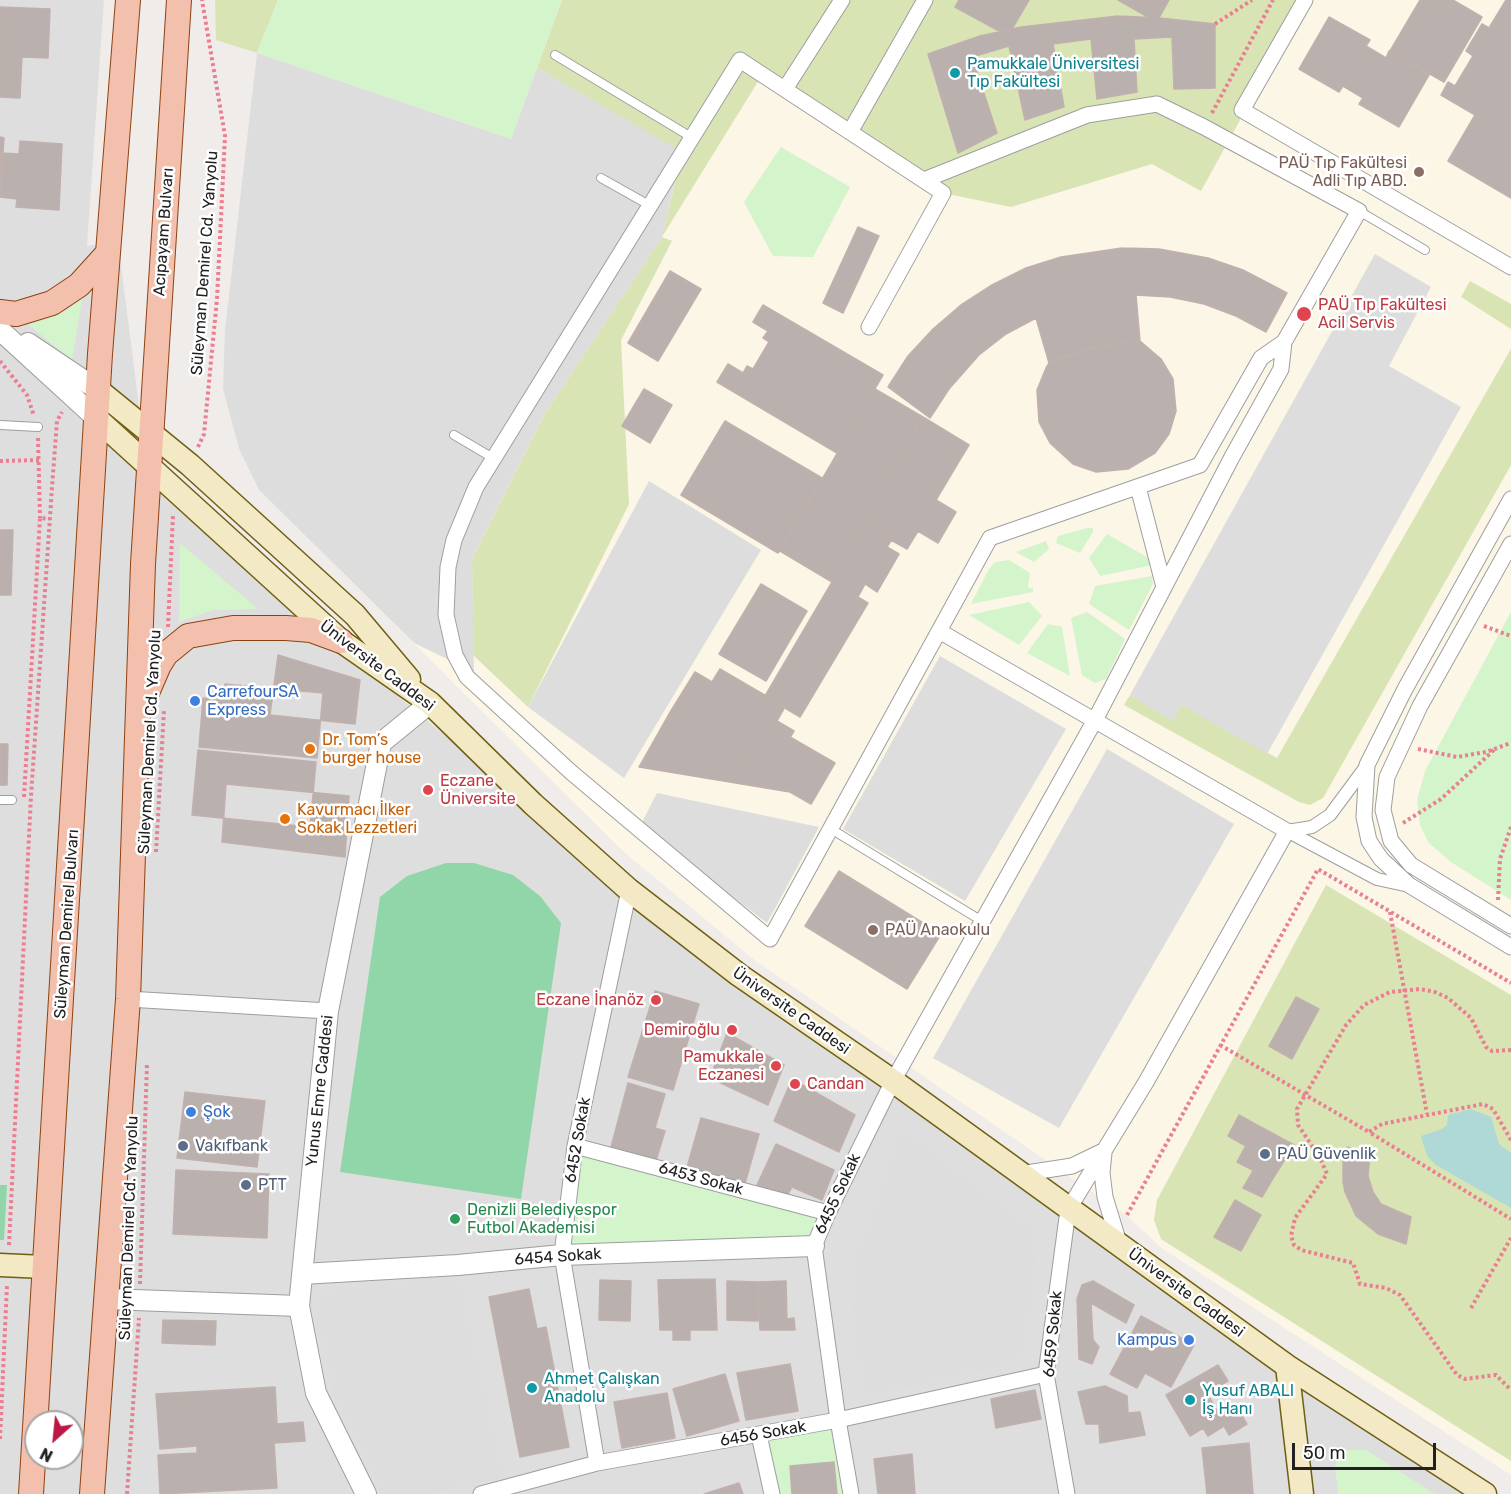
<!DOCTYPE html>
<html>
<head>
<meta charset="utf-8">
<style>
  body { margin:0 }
  #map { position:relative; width:1511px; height:1494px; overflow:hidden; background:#f0ece9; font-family:Rubik,sans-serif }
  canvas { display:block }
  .north { position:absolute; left:24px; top:1410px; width:60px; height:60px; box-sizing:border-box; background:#fff; border:2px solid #a6a6a6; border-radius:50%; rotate:207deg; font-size:16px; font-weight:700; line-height:24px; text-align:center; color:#212121 }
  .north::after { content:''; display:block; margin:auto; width:21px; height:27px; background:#bc1644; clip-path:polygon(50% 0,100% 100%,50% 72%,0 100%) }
  .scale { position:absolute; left:1292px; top:1443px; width:144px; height:27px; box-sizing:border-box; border:3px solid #212121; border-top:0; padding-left:8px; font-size:18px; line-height:21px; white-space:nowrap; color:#212121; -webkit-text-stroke:4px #fff; paint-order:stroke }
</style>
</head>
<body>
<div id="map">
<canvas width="1511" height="1494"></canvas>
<div class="north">N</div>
<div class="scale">50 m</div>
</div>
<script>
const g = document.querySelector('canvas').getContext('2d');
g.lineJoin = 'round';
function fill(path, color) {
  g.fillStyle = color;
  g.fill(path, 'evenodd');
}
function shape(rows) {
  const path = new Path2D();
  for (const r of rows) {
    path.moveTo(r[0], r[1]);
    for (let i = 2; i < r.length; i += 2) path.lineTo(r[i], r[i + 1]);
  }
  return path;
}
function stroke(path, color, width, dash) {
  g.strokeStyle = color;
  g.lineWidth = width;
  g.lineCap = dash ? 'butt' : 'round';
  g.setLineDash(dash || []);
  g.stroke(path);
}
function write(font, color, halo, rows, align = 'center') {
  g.font = font + ' Rubik,sans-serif';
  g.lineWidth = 5;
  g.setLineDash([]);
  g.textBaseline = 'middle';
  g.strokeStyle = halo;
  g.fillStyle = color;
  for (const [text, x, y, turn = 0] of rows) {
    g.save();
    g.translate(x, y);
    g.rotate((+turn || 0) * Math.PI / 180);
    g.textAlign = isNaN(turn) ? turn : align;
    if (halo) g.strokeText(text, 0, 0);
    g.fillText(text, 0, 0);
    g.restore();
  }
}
const residential = shape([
  [0,0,104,0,87,246,118,241,145,454,336,644,629,890,1020,1174,1495,1494,0,1494],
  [36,1422,72,1422,72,1458,36,1458]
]);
const education = shape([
  [278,0,1511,0,1511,1475,1163,1249,1127,1216,757,962,625,853,259,490,239,449,223,389,257,53]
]);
const grass = shape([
  [215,0,278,0,257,53,216,40],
  [562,0,1306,0,1201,191,1152,164,1011,207,943,193,762,75,662,237,672,241,621,340,629,504,528,707,473,655,472,559,544,415,662,237,682,153,537,68],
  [1470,281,1511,304,1511,329,1461,297],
  [1511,349,1511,465,1323,798,1310,805,1299,802,1124,705,1130,695,1173,720,1182,705,1277,758],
  [1326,885,1511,995,1511,1461,1161,1239,1154,1220,1157,1200]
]);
const park = shape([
  [278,0,562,0,511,139,257,53],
  [781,147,850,187,813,257,773,256,744,202],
  [82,299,72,360,29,325,67,310],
  [1087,528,1093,528,1093,532,1080,553,1056,543,1058,536],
  [1107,534,1147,557,1153,565,1100,576,1089,558],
  [1046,541,1049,549,1034,562,1016,552],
  [180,543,258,609,213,610,179,622],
  [1009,560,1030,573,1028,588,1033,588,1033,592,971,604,989,569,995,562],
  [1152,576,1153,584,1129,630,1089,604,1095,586],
  [1029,602,1042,616,1019,645,969,615],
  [1087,612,1125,639,1106,679,1095,683,1082,675,1071,618],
  [1511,612,1511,900,1451,862,1428,842,1420,825,1417,800,1425,771],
  [1048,624,1062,627,1070,676,1027,653],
  [575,1146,828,1213,814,1246,562,1255],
  [838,1420,851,1494,772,1494,759,1435],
  [1344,1450,1366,1450,1435,1494,1338,1494,1335,1465]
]);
const pitch = shape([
  [446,863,474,863,513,875,540,896,561,923,521,1199,340,1172,380,897,407,876],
  [0,1185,7,1185,4,1240,0,1240]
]);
const parking = shape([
  [257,53,511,139,537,68,682,152,662,237,544,415,472,559,474,672,414,643,259,490,239,449,223,389,225,330],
  [1375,254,1431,287,1389,366,1461,407,1267,754,1182,705,1173,721,1130,695],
  [649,481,761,550,624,778,528,707],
  [940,656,1066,729,965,901,843,829],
  [1107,749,1234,824,1059,1128,933,1058],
  [657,793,819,827,767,923,640,826],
  [899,1124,1038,1231,1029,1345,1015,1364,860,1398,848,1264,865,1230],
  [460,1275,506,1477,429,1494,384,1494,335,1400,310,1291]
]);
const water = shape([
  [1471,1109,1491,1117,1499,1144,1511,1153,1511,1208,1436,1165,1428,1157,1424,1147,1421,1136,1442,1129,1447,1125,1448,1115]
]);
const building = shape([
  [959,0,1029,0,1012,29,999,31,955,7,959,0],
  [1118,0,1169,0,1159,18,1148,17,1118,0],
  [1420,0,1453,0,1482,17,1444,82,1390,51,1420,0],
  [1506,0,1511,0,1511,136,1441,95,1448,82,1455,86,1473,56,1466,51,1482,24,1489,28,1506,0],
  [0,7,50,9,48,58,22,57,20,98,0,97,0,7],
  [1118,16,1160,18,1215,24,1215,88,1174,89,1172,37,1134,39,1137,92,1097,99,1091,39,1053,44,1064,107,1025,120,1009,46,972,57,997,133,958,153,928,54,980,36,1021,27,1118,16],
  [1329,17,1370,40,1366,46,1386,58,1389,51,1429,75,1399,127,1359,104,1363,98,1343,86,1339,92,1299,69,1329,17],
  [1475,115,1511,136,1511,198,1448,161,1475,115],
  [0,137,4,138,1,182,0,181,0,137],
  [20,141,62,144,59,210,16,207,17,199,0,197,3,153,19,154,20,141],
  [858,227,879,236,843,313,823,303,858,227],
  [1122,248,1159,249,1208,258,1243,270,1287,293,1266,332,1236,316,1204,304,1170,297,1136,295,1140,341,1100,346,1049,363,1036,318,1006,334,979,355,949,389,930,418,888,387,908,356,933,329,961,305,992,285,1026,268,1061,257,1122,248],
  [670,271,701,289,658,361,628,343,670,271],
  [763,305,883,375,837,453,717,382,728,364,743,373,747,366,753,369,769,342,763,338,768,331,753,322,763,305],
  [1140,341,1161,359,1173,379,1176,411,1169,434,1155,453,1128,469,1096,472,1073,464,1050,443,1039,422,1037,390,1046,368,1049,363,1089,348,1140,341],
  [644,389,672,405,650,443,622,426,644,389],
  [875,389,923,417,827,579,780,551,875,389],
  [923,417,969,445,961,458,915,430,923,417],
  [725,421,822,478,778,553,681,495,725,421],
  [915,430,961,458,936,500,956,512,938,543,918,531,907,549,891,540,895,534,864,516,915,430],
  [864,516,895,534,887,547,899,554,877,592,865,584,858,597,827,579,864,516],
  [0,530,13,530,11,595,0,595,0,530],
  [832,582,868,603,800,717,765,696,832,582],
  [761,584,807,611,766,681,719,654,761,584],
  [278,655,360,680,355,724,270,715,278,655],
  [720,669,785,707,777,721,794,731,769,772,701,732,693,744,677,735,684,722,669,714,695,672,712,682,720,669],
  [225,684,323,693,317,758,199,747,203,698,224,700,225,684],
  [669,714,684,722,677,735,693,744,701,732,769,772,790,737,835,763,811,804,790,792,639,767,669,714],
  [0,744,8,744,7,785,0,785,0,744],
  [198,750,316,762,310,827,192,815,198,750],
  [226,784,349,796,345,857,222,842,226,784],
  [839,871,941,934,907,989,805,926,839,871],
  [655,991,699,1004,673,1090,628,1077,655,991],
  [1296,997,1319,1009,1292,1059,1269,1046,1296,997],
  [727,1033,784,1065,768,1105,710,1078,727,1033],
  [792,1079,855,1115,839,1152,774,1121,792,1079],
  [628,1083,665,1094,655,1128,665,1131,655,1164,610,1151,628,1083],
  [185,1092,265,1101,257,1167,177,1158,185,1092],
  [1239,1115,1257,1125,1246,1146,1228,1136,1239,1115],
  [701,1118,759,1134,744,1187,686,1171,701,1118],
  [1257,1125,1294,1145,1272,1180,1237,1162,1257,1125],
  [776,1144,834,1170,822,1200,792,1187,787,1196,757,1185,776,1144],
  [1347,1147,1370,1154,1368,1176,1373,1192,1381,1204,1411,1217,1406,1244,1378,1234,1356,1216,1345,1192,1343,1182,1343,1156,1347,1147],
  [176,1170,269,1174,267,1238,173,1234,176,1170],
  [1253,1171,1272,1180,1262,1197,1243,1188,1253,1171],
  [1235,1200,1261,1215,1241,1251,1214,1237,1235,1200],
  [715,1279,717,1330,690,1330,690,1340,673,1340,673,1330,660,1330,658,1280,715,1279],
  [600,1280,631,1281,630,1321,599,1320,600,1280],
  [727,1281,758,1282,758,1321,727,1320,727,1281],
  [786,1281,787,1319,794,1318,795,1330,760,1330,758,1282,786,1281],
  [1093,1281,1134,1305,1126,1323,1091,1303,1093,1340,1099,1347,1092,1364,1079,1359,1077,1299,1082,1285,1093,1281],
  [529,1289,537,1329,546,1327,569,1447,520,1457,489,1297,529,1289],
  [1141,1316,1194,1345,1171,1387,1145,1373,1137,1388,1110,1374,1141,1316],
  [163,1320,216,1321,215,1345,162,1343,163,1320],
  [790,1364,798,1411,746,1420,737,1373,790,1364],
  [1218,1365,1228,1381,1207,1393,1219,1414,1235,1405,1247,1424,1229,1435,1224,1426,1208,1436,1203,1428,1190,1436,1166,1395,1218,1365],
  [725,1374,739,1421,687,1436,673,1389,725,1374],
  [1105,1386,1127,1396,1128,1413,1140,1412,1145,1435,1100,1443,1099,1424,1086,1424,1078,1392,1105,1386],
  [275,1387,277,1424,303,1422,305,1441,274,1443,277,1488,160,1494,158,1455,197,1453,197,1446,160,1449,156,1394,275,1387],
  [1035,1390,1041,1419,996,1428,991,1399,1035,1390],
  [667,1393,675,1438,622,1448,614,1402,667,1393],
  [1249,1443,1253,1494,1207,1494,1202,1448,1249,1443],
  [912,1454,915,1494,878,1494,874,1459,912,1454],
  [834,1462,837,1494,792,1494,790,1466,834,1462],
  [739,1483,743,1494,704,1494,739,1483]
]);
const path = shape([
  [1215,24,1252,0],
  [1212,113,1273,0],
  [0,361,27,395,34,416],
  [38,438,40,518],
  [198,447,204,434,217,299,225,136,202,0],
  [0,461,39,460],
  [1484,626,1511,636],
  [168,627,173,515],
  [1418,749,1457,757,1486,752,1511,743],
  [24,797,40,518,50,519],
  [1403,823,1441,799,1495,749],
  [156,852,164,710],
  [1498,900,1500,859,1511,827],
  [1390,912,1427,1114],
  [1220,1045,1369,1132],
  [1511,1050,1492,1051,1486,1047,1471,1018,1448,998,1435,992,1420,989,1390,992,1364,1005,1346,1025,1297,1109,1298,1125,1319,1156,1327,1174,1295,1218,1291,1236,1294,1245,1301,1250,1353,1263,1360,1284,1386,1288,1400,1295,1457,1375,1465,1379,1496,1375,1511,1390],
  [1511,1140,1493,1109,1483,1104,1382,1124,1369,1132,1511,1219],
  [1127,1215,1318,869,1511,983],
  [9,1245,31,796,52,488,57,421,62,412],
  [140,1284,147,1063],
  [1471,1308,1511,1238],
  [0,1439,7,1285],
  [127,1494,139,1318]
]);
const service = shape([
  [555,55,691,137],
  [601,178,649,205],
  [1359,211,1425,250],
  [0,425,38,427],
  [454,435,493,458],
  [0,800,12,800],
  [831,829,982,921]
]);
const pedestrian = shape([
  [1287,831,1377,879,1409,886],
  [1287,831,1312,827,1330,815,1367,765]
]);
const minor = shape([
  [1305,0,1242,110,1511,267],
  [785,89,842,0],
  [850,132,925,0],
  [869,327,943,193,740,60,476,487,454,540,448,567,446,615,455,655,467,677,572,773,770,939,990,538,1200,465,1261,358,1284,342],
  [1138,487,1164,587],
  [1511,499,1405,689,1367,765,1364,817,1369,841,1381,859,1409,885,1511,947],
  [1511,544,1420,706,1387,777,1383,810,1391,841,1411,865,1511,926],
  [939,631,1287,831,1146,1082,1068,1210,1046,1374,1067,1494],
  [128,999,328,1011],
  [575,1146,828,1213],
  [1104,1153,1102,1173,1105,1197,1119,1243],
  [1020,1174,1072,1166,1101,1152],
  [759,1435,772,1494],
  [597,1463,562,1255,575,1146,629,890],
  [481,1494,597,1463,838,1420,1046,1374],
  [851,1494,838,1420,814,1246,828,1213,893,1081,1095,720,1232,457,1281,369,1284,342,1359,211,1204,127,1157,104,1087,115,924,180]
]);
const tertiary = shape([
  [0,330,96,418],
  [28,343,98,390],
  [302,1274,458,1265,562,1255,814,1246],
  [107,1299,299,1306],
  [366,1494,316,1393,299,1306,328,1011,381,743,430,703]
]);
const secondary = shape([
  [98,390,190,465,355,615,409,679],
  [96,418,341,641,430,703,533,804,629,890,739,975,893,1081,1287,1366,1485,1494],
  [0,1265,44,1267],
  [1287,1366,1302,1494]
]);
const primary = shape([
  [0,312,16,314,52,303,79,285,108,253],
  [143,702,159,665,166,654,188,636,233,628,286,628,311,630,341,641],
  [31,1494,100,354,128,0],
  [92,1494,128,999,143,564,179,0]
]);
const markers = [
  [955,73,6,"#0f9aa8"],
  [1419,172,6,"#8d6e63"],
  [1304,314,8,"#e0444e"],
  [195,701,6,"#3f7fe0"],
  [310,749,6,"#e8710a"],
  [428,790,6,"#e0444e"],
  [285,819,6,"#e8710a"],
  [873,930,6,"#8d6e63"],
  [656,1000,6,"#e0444e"],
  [732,1030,6,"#e0444e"],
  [776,1066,6,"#e0444e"],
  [795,1084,6,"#e0444e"],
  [191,1112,6,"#3f7fe0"],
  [183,1146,6,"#5c6f8a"],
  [1265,1154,6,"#5c6f8a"],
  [246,1185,6,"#5c6f8a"],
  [455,1219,6,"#2e9e5b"],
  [1189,1340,6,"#3f7fe0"],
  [532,1388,6,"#0f9aa8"],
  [1190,1400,6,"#0f9aa8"]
];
const cultureNames = [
  ["Pamukkale Üniversitesi",967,64],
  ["Tıp Fakültesi",967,82],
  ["Ahmet Çalışkan",544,1379],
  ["Anadolu",544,1397],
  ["Yusuf ABALI",1202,1391],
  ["İş Hanı",1202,1409]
];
const educationNames = [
  ["PAÜ Tıp Fakültesi",1407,163],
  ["Adli Tıp ABD.",1407,181],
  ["PAÜ Anaokulu",885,930,"left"]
];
const streetNames = [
  ["Acıpayam Bulvarı",164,232,-86],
  ["Süleyman Demirel Cd. Yanyolu",205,263,-86],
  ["Üniversite Caddesi",377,666,37],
  ["Süleyman Demirel Cd. Yanyolu",150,742,-87],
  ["Süleyman Demirel Bulvarı",67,924,-86],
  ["Üniversite Caddesi",791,1011,35],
  ["Yunus Emre Caddesi",320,1091,-84],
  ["6452 Sokak",578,1140,-80],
  ["6453 Sokak",701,1179,15],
  ["6455 Sokak",838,1194,-65],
  ["Süleyman Demirel Cd. Yanyolu",129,1228,-88],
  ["6454 Sokak",558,1257,-4],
  ["Üniversite Caddesi",1186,1293,36],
  ["6459 Sokak",1053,1334,-85],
  ["6456 Sokak",763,1434,-10]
];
const healthNames = [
  ["PAÜ Tıp Fakültesi",1318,305],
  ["Acil Servis",1318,323],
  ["Eczane",440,781],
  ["Üniversite",440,799],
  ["Eczane İnanöz",644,1000,"right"],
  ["Demiroğlu",720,1030,"right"],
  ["Pamukkale",764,1057,"right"],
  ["Eczanesi",764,1075,"right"],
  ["Candan",807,1084]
];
const shopNames = [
  ["CarrefourSA",207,692],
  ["Express",207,710],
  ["Şok",203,1112],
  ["Kampus",1177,1340,"right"]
];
const foodNames = [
  ["Dr. Tom’s",322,740],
  ["burger house",322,758],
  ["Kavurmacı İlker",297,810],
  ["Sokak Lezzetleri",297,828]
];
const serviceNames = [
  ["Vakıfbank",195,1146],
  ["PAÜ Güvenlik",1277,1154],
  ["PTT",258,1185]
];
const leisureNames = [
  ["Denizli Belediyespor",467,1210],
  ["Futbol Akademisi",467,1228]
];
fill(residential, '#dfdedf');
fill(education, '#fcf6e6');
fill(grass, '#d9e4b5');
fill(park, '#d4f4cc');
fill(pitch, '#90d6a8');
fill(parking, '#ddd');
fill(water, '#afd9d7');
fill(building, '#bab1af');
stroke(building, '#c1b0ad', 1.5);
stroke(service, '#9e9e9e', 10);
stroke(pedestrian, '#9e9e9e', 14);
stroke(minor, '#9e9e9e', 17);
stroke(tertiary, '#9e9e9e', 22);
stroke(secondary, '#6f5f12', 25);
stroke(primary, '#8e4211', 26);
stroke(path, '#eb7f92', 4, [3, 3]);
stroke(service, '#fff', 8);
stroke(pedestrian, '#fff', 12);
stroke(minor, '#fff', 15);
stroke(tertiary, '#fff', 20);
stroke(secondary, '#f3e9c4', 22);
stroke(primary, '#f2c0ac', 24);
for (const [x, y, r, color] of markers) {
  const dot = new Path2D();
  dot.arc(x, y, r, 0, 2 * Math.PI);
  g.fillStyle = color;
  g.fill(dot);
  stroke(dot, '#fff', 2);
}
write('16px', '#0d838f', '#fff', cultureNames, 'left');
write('16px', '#785e54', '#fff', educationNames, 'right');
write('16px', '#212121', '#fff', streetNames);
write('16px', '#be3a42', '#fff', healthNames, 'left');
write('16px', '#366cbe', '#fff', shopNames, 'left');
write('16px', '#c56008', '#fff', foodNames, 'left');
write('16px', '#4e5e75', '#fff', serviceNames, 'left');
write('16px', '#27864d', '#fff', leisureNames, 'left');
</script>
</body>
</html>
